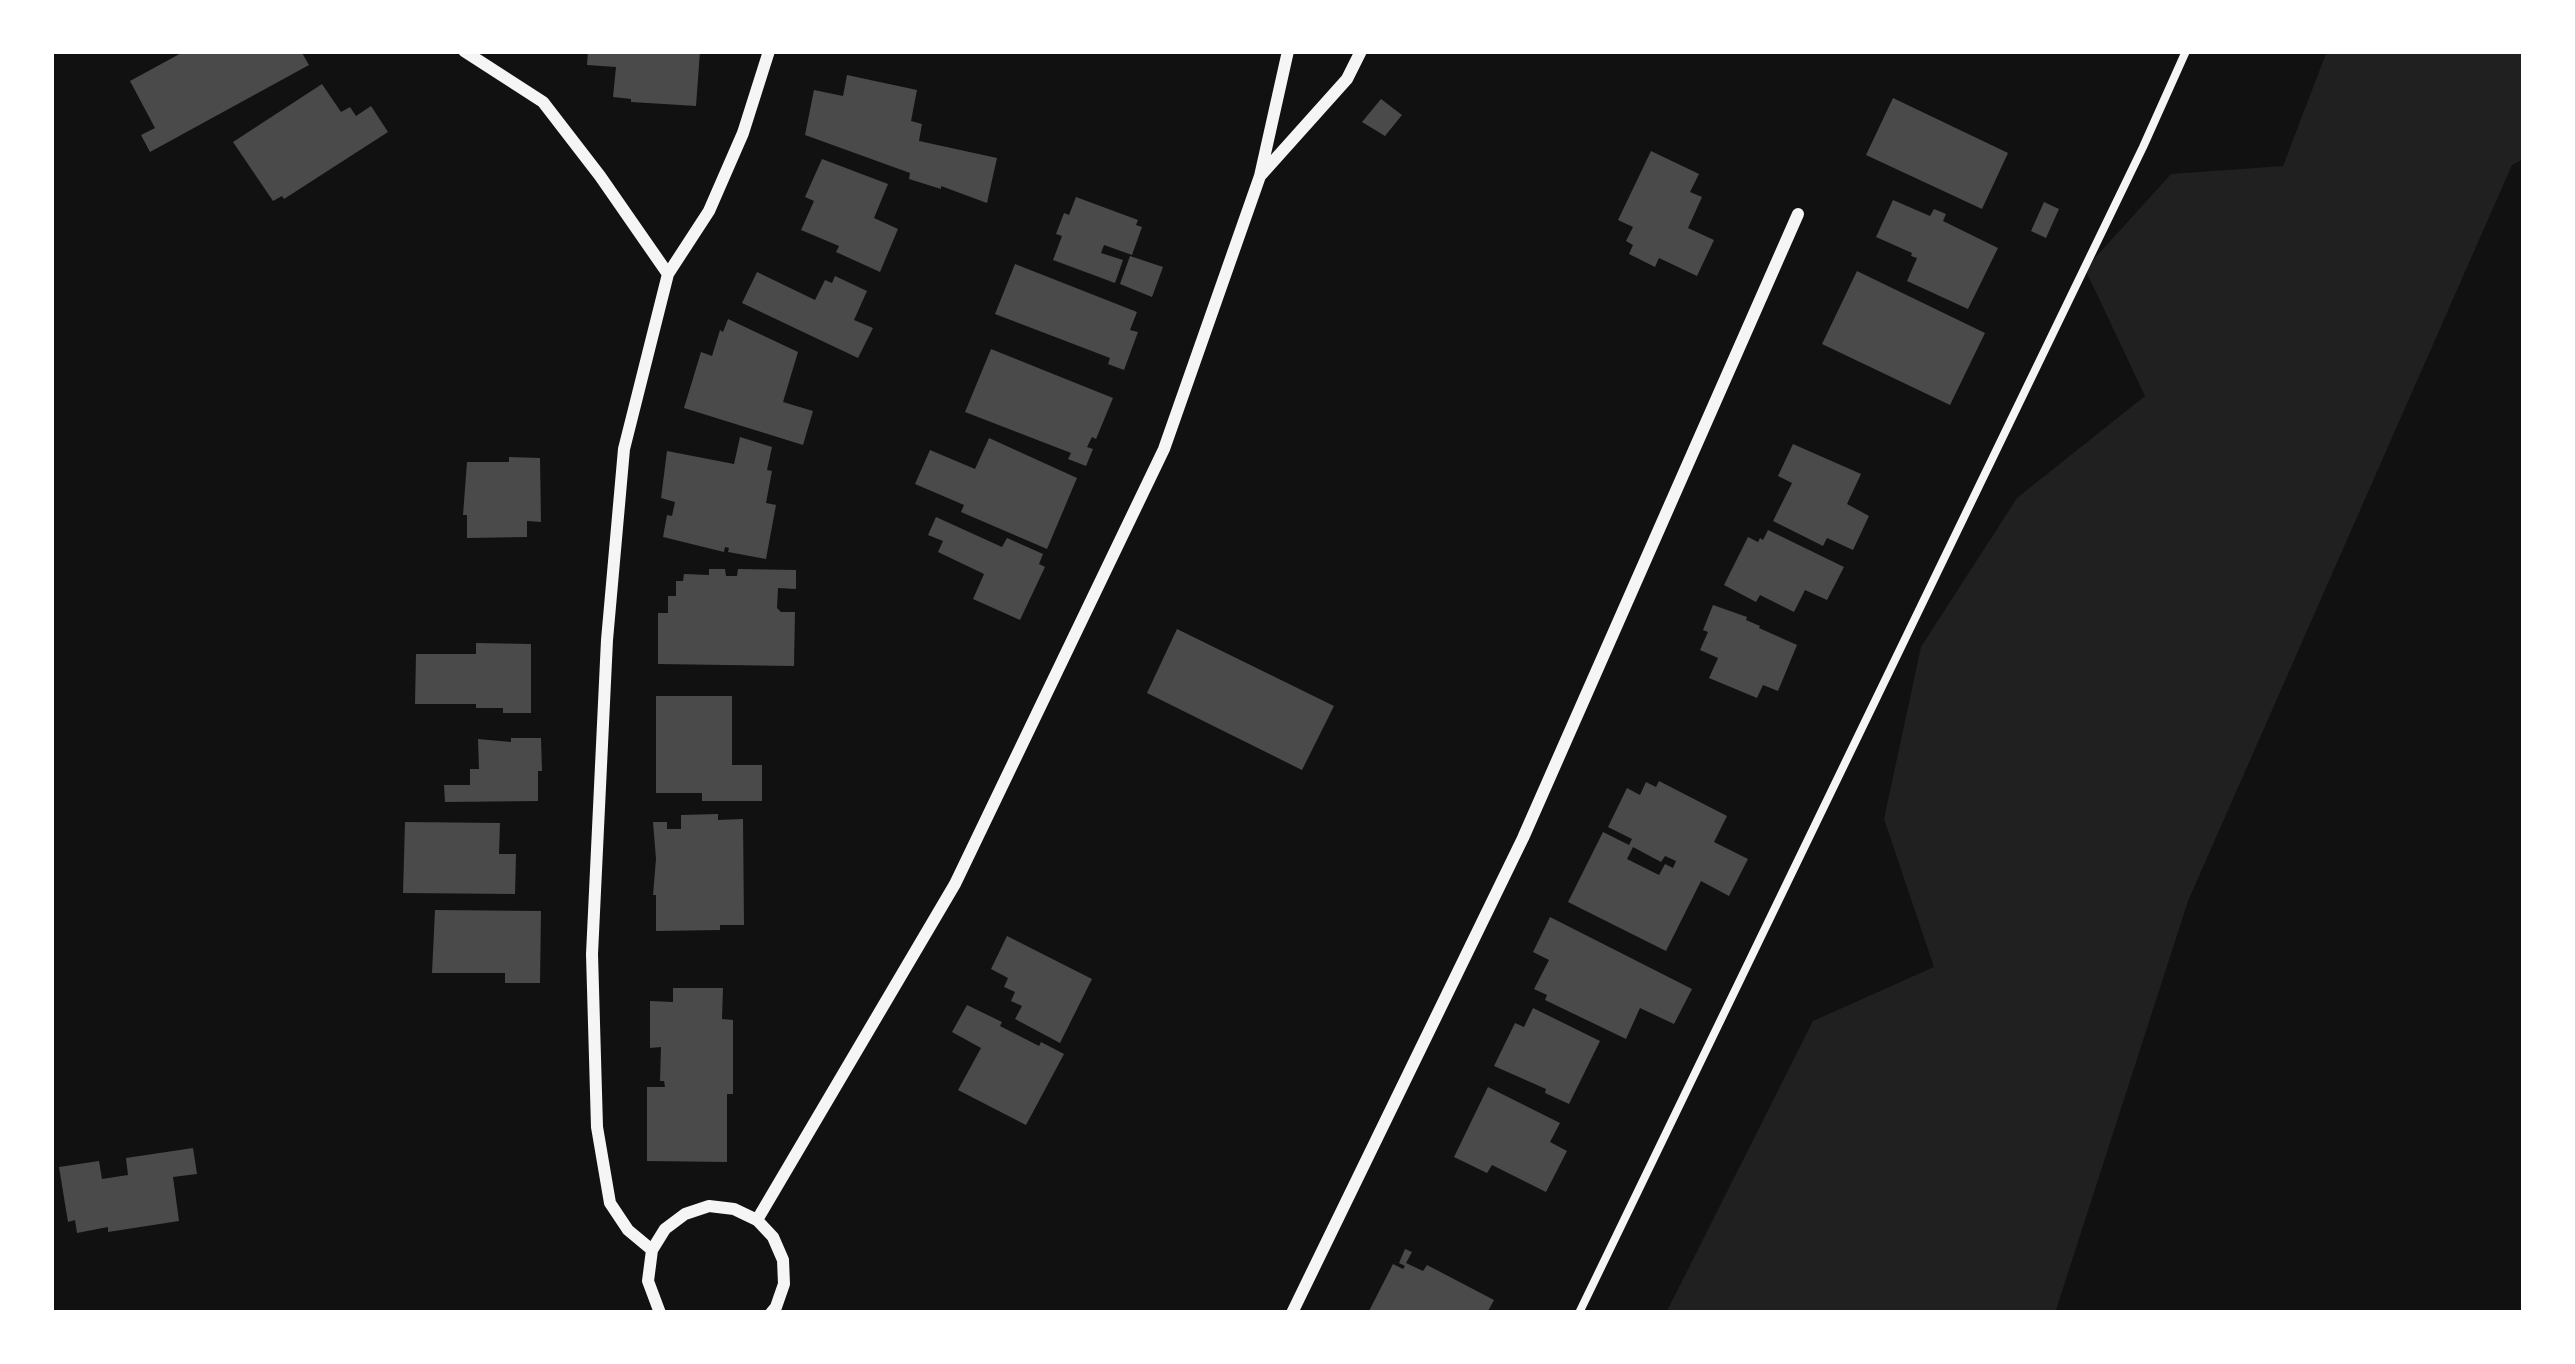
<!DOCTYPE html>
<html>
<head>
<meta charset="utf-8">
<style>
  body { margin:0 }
  #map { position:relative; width:2575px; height:1364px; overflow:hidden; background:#111; font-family:"Source Sans 3",sans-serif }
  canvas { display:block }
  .frame { position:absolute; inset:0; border:54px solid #fff; pointer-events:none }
</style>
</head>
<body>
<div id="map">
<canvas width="2575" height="1364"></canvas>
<div class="frame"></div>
</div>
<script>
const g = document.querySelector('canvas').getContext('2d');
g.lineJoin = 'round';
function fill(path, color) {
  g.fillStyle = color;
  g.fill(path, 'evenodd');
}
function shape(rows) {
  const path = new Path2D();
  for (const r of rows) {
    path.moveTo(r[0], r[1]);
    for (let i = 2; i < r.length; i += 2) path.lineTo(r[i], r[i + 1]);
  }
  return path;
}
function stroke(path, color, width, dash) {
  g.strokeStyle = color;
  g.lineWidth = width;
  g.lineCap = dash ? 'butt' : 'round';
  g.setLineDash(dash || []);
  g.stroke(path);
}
const green = shape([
  [2327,51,2524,51,2524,159,2512,165,2188,901,2055,1313,1666,1313,1813,1021,1934,967,1884,819,1921,647,2017,498,2145,396,2085,269,2171,174,2283,166]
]);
const building = shape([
  [185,51,301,51,309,65,150,152,141,135,155,128,130,81],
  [588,51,700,51,696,106,631,102,631,99,613,97,616,67,587,65],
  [847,75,917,90,911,121,922,124,919,141,997,158,987,203,941,186,941,189,909,179,910,173,805,135,814,90,843,96],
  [322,84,341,112,350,107,356,116,371,106,388,132,284,199,282,196,273,201,233,142],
  [1893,98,2008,153,1982,209,1866,155],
  [1381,99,1402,115,1385,136,1362,122],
  [1651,151,1699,174,1690,192,1702,197,1688,228,1714,240,1697,276,1659,258,1655,267,1629,254,1633,245,1626,241,1633,227,1618,220],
  [822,159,888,184,874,218,898,229,880,272,836,252,839,246,801,230,814,201,805,197],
  [1076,197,1138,220,1136,225,1142,227,1132,255,1104,245,1101,253,1123,260,1115,283,1053,260,1062,236,1056,234,1064,213,1069,215],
  [1893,200,1930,216,1934,209,1946,214,1943,221,1998,248,1968,309,1907,281,1917,258,1911,256,1912,253,1876,237],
  [2044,202,2059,209,2046,238,2031,231],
  [1130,256,1163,267,1152,297,1120,284],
  [1015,264,1137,312,1130,330,1138,332,1124,370,1108,364,1110,358,995,314],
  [1857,271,1985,333,1950,405,1822,344],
  [757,272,815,300,825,280,832,283,835,276,867,291,854,320,873,328,858,358,742,303],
  [728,319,798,352,783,402,813,411,803,445,684,408,701,352,712,356,720,330,723,332],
  [991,349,1113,398,1096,439,1092,437,1087,447,1093,449,1086,466,1068,459,1071,453,965,412],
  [740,437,772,447,767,470,772,471,766,503,776,505,766,559,728,552,729,548,725,547,724,552,663,537,667,515,672,516,675,502,661,498,667,451,734,464],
  [989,438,1077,478,1047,549,961,512,964,505,915,484,930,450,975,469],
  [1793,444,1861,474,1847,504,1869,516,1853,550,1827,538,1823,546,1773,521,1792,483,1778,476],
  [509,457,540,458,541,522,527,521,527,537,467,538,467,515,463,515,467,462,509,462],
  [936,517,1002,547,1007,538,1043,554,1039,564,1045,567,1020,620,973,599,984,574,938,552,943,541,928,535],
  [1768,530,1844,567,1827,600,1805,590,1794,612,1760,595,1756,602,1724,585,1748,537,1758,542,1760,538,1763,540],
  [709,569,725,569,726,576,737,576,738,569,796,570,796,589,778,588,777,608,781,612,795,612,794,666,658,664,658,613,668,613,668,596,676,596,676,581,683,581,684,574,709,575],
  [1713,605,1747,617,1746,620,1760,626,1759,628,1797,645,1778,691,1763,685,1757,698,1709,678,1718,658,1700,650,1708,632,1703,630],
  [1177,629,1334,706,1302,770,1147,693],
  [476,643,531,644,531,713,503,713,503,708,476,708,476,704,415,704,416,654,476,654],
  [656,696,732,696,732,765,762,765,762,801,702,801,702,793,656,793],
  [511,738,541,738,542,771,538,771,538,801,445,802,444,785,470,785,470,769,479,769,478,739,511,742],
  [1659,781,1727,816,1714,842,1748,859,1729,896,1701,881,1666,951,1568,902,1603,832,1629,845,1632,839,1608,827,1627,788,1640,795,1646,782,1656,787],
  [1633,847,1661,862,1665,856,1676,861,1673,868,1665,864,1659,875,1627,859],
  [718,814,718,820,743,819,744,925,720,925,720,930,656,931,656,895,653,895,656,859,653,822,667,822,667,829,681,829,681,815],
  [405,822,500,823,499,854,516,854,515,894,403,893],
  [435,910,541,911,540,983,505,983,505,973,432,973],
  [1550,917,1692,989,1674,1024,1640,1008,1626,1039,1545,1000,1547,995,1534,989,1549,960,1533,952],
  [1007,936,1092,979,1060,1043,1015,1019,1022,1006,1011,1001,1015,992,1004,987,1008,978,991,969],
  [673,988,723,988,722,1019,733,1020,733,1094,727,1094,727,1162,647,1161,647,1087,665,1087,664,1081,660,1081,661,1047,650,1048,650,1001,673,1002],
  [967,1005,1002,1022,1000,1026,1039,1046,1041,1042,1064,1054,1026,1125,958,1090,981,1048,952,1032],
  [1533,1008,1600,1041,1569,1104,1545,1093,1546,1089,1494,1066,1515,1023,1524,1027],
  [1488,1087,1560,1123,1550,1142,1567,1151,1546,1192,1492,1165,1487,1173,1454,1157],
  [193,1148,197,1174,173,1177,179,1221,108,1232,108,1227,77,1233,75,1220,68,1222,59,1167,99,1161,102,1179,128,1175,126,1158],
  [1405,1249,1412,1252,1406,1263,1423,1271,1427,1265,1494,1300,1487,1313,1368,1313,1393,1264,1403,1269,1405,1266,1399,1263]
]);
const path = shape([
  [1579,1313,2143,147,2186,51]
]);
const minor = shape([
  [464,51,543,102,600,176,668,274],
  [1261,175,1347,79,1361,51],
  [757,1220,955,884,1164,449,1260,176,1288,51],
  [652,1250,628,1230,610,1203,597,1127,592,954,607,640,624,449,668,274,709,211,743,133,769,51],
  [660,1313,648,1281,652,1250,665,1229,685,1214,709,1206,734,1209,757,1220,773,1237,783,1260,784,1284,776,1307,771,1313],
  [1292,1313,1523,838,1798,214]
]);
fill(green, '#202020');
fill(building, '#4a4a4a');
stroke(path, '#f5f5f5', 8);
stroke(minor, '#f5f5f5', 12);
</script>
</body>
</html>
